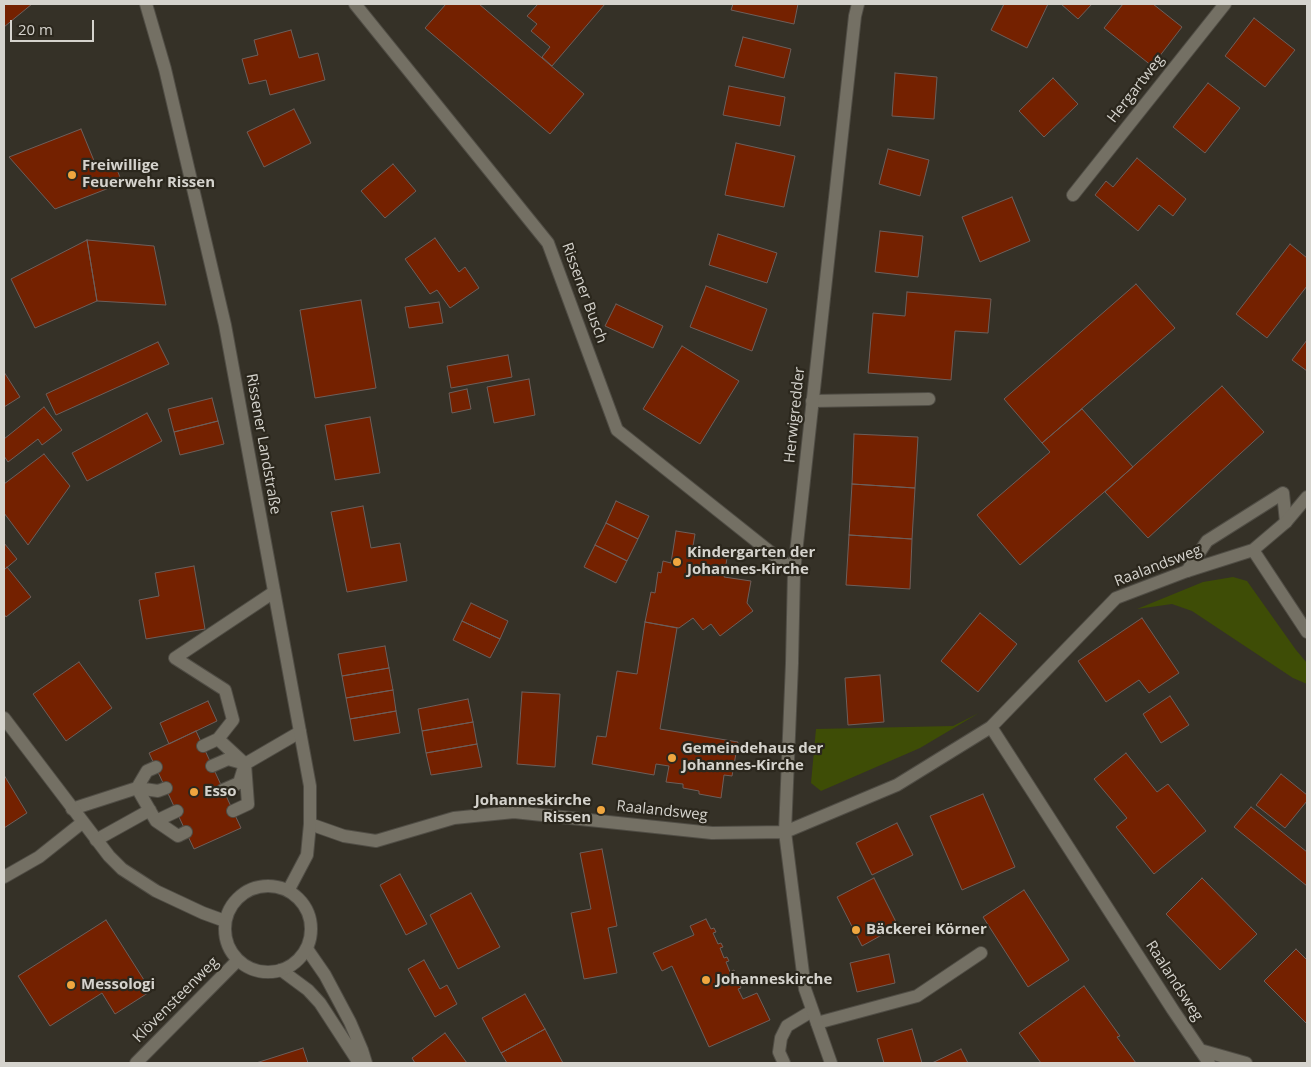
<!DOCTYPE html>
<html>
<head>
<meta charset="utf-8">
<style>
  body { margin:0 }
  #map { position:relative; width:1311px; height:1067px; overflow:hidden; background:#353127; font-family:"Open Sans",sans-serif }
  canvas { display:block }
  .frame { position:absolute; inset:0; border:5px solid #d5d3cd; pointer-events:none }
  .scale { position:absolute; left:10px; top:20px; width:84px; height:22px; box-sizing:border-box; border:2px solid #d5d3cd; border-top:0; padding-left:6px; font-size:15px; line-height:18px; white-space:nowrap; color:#d5d3cd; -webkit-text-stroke:4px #2b271d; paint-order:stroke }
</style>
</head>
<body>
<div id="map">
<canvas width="1311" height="1067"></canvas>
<div class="frame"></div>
<div class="scale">20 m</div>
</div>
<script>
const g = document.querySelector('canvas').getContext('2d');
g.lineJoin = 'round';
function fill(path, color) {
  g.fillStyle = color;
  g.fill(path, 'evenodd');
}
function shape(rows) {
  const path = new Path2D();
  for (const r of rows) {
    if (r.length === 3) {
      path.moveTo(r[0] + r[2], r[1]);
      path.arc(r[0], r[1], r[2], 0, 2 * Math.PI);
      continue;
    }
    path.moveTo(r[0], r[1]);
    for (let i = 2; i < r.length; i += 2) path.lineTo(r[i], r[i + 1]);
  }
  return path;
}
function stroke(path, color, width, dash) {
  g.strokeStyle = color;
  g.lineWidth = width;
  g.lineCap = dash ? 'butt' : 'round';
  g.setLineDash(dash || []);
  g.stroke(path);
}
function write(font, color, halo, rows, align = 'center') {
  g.font = font + ' "Open Sans",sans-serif';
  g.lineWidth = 4.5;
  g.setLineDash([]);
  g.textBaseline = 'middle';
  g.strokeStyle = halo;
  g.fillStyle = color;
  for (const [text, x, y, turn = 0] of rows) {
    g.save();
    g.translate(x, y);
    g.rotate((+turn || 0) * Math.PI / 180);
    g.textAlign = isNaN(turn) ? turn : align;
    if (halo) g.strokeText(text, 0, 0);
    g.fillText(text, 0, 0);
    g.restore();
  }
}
const green = shape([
  [1233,577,1247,581,1296,650,1307,663,1307,684,1293,678,1192,611,1172,604,1137,609,1203,582],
  [979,713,920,748,821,791,811,783,816,729,953,726]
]);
const building = shape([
  [4,4,32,4,4,27,4,4],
  [446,4,479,4,584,94,550,134,425,28,446,4],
  [538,4,605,4,552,66,542,57,550,47,531,31,537,24,527,16,538,4],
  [733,4,798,4,794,24,731,10,733,4],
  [1004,4,1048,4,1027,48,991,30,1004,4],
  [1061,4,1092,4,1078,19,1061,4],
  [1123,4,1153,4,1182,27,1152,66,1104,28,1123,4],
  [1254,18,1295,50,1265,87,1225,56,1254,18],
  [291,30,299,58,318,53,325,80,270,95,266,80,249,84,242,59,258,55,254,40,291,30],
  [743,37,791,49,784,78,735,66,743,37],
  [895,73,937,77,934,119,892,116,895,73],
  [1053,78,1078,104,1044,137,1019,111,1053,78],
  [1208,83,1240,108,1205,153,1173,127,1208,83],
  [729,86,785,97,780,126,723,115,729,86],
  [294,109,311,143,264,167,247,132,294,109],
  [81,129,97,168,114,161,122,183,55,209,9,157,81,129],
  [736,143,795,156,784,207,725,195,736,143],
  [888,149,929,160,920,196,879,184,888,149],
  [1137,158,1186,199,1173,216,1159,205,1138,231,1095,195,1106,181,1113,187,1137,158],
  [393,164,416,191,385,218,361,191,393,164],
  [1012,197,1030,241,980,262,962,217,1012,197],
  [880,231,923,236,918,277,875,272,880,231],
  [718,234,777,253,767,283,709,265,718,234],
  [435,238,459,272,465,267,479,288,450,308,437,290,430,294,405,259,435,238],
  [87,240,154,246,166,305,97,301,87,240],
  [87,240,97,301,35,328,11,279,87,240],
  [1290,244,1307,258,1307,286,1267,338,1236,314,1290,244],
  [1136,284,1175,328,1042,443,1004,399,1136,284],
  [706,286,767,309,752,351,690,327,706,286],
  [907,292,991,299,988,333,955,331,951,380,868,373,873,313,905,316,907,292],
  [361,300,376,388,315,398,300,310,361,300],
  [439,302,443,323,409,328,405,307,439,302],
  [616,304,663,326,653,348,605,326,616,304],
  [1307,340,1307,371,1292,360,1307,340],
  [158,342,169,364,56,415,46,394,158,342],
  [682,346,739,381,700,444,643,409,682,346],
  [508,355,512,377,451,388,447,366,508,355],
  [4,372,20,397,4,407,4,372],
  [529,379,535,415,494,423,487,387,529,379],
  [1222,386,1264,432,1148,538,1105,492,1222,386],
  [467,389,471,409,452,413,449,393,467,389],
  [212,398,218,421,174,432,168,409,212,398],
  [44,407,62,430,42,445,38,439,8,462,4,456,4,439,44,407],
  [1082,409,1133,467,1020,565,977,515,1050,452,1042,443,1082,409],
  [147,413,162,441,87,481,72,453,147,413],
  [370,417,380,473,335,480,325,425,370,417],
  [218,421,224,444,180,455,174,432,218,421],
  [854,434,918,437,915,488,852,484,854,434],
  [44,454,70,486,28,545,4,513,4,484,44,454],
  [852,484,915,488,912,539,849,535,852,484],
  [616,501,649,516,638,539,606,523,616,501],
  [363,506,371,548,400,543,407,581,347,592,331,512,363,506],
  [606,523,638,539,627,561,595,545,606,523],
  [676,531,695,534,692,552,727,558,724,577,751,581,747,603,753,611,720,636,711,624,703,630,693,618,679,628,645,622,651,592,655,593,658,572,661,573,663,561,671,563,676,531],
  [849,535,912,539,910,589,846,585,849,535],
  [4,543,17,559,4,570,4,543],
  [595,545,627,561,616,583,584,567,595,545],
  [194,566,205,629,146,639,139,600,159,596,155,573,194,566],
  [7,567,31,597,6,617,4,614,4,570,7,567],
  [471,603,508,621,500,639,462,621,471,603],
  [980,613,1017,644,978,692,941,661,980,613],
  [1142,618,1179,673,1149,693,1139,680,1106,702,1078,661,1142,618],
  [462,621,500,639,490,658,453,640,462,621],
  [645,622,677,628,660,729,738,742,732,776,724,775,721,798,699,794,699,791,683,788,683,784,666,782,669,766,656,764,654,775,592,764,597,736,606,737,617,671,637,674,645,622],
  [385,646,389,668,342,676,338,654,385,646],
  [79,662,112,708,66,741,33,694,79,662],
  [389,668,393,690,346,698,342,676,389,668],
  [880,675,884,722,848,725,845,678,880,675],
  [393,690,396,711,350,719,346,698,393,690],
  [522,692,560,694,555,767,517,764,522,692],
  [1170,696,1189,725,1161,743,1143,714,1170,696],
  [468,699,473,722,422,731,418,709,468,699],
  [208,701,217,721,169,744,160,723,208,701],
  [396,711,400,733,354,741,350,719,396,711],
  [473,722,477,744,426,753,422,731,473,722],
  [196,731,241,828,194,849,149,753,196,731],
  [477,744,482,767,431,775,426,753,477,744],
  [1126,753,1157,792,1168,784,1206,831,1154,874,1116,827,1127,818,1094,779,1126,753],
  [1281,774,1307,795,1307,801,1285,828,1256,805,1281,774],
  [4,775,27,813,4,828,4,775],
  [983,794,1015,867,962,890,930,816,983,794],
  [1251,807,1307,852,1307,886,1234,827,1251,807],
  [897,823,913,855,872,875,856,843,897,823],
  [602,849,617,926,608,928,617,973,584,979,571,913,591,909,580,853,602,849],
  [400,874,427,924,406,935,380,885,400,874],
  [874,878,898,926,862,946,837,897,874,878],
  [1202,878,1257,934,1220,970,1166,914,1202,878],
  [1024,890,1069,960,1028,987,983,917,1024,890],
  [471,893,500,947,458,969,430,915,471,893],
  [706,919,711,929,714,928,716,932,713,933,718,944,721,943,723,947,720,948,724,958,727,957,729,961,726,962,730,972,734,970,735,974,732,975,737,985,739,984,741,988,738,989,743,999,757,993,770,1020,709,1047,672,966,662,971,653,953,694,935,690,926,706,919],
  [106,920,151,991,115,1014,102,993,50,1026,18,976,106,920],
  [1296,949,1307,960,1307,1024,1264,981,1296,949],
  [889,954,895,983,857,992,850,963,889,954],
  [424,960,440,989,447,985,457,1004,435,1017,408,969,424,960],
  [1084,986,1120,1036,1117,1037,1136,1063,1041,1063,1019,1033,1084,986],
  [525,994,545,1029,501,1053,482,1018,525,994],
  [545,1029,563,1063,507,1063,501,1053,545,1029],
  [912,1029,922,1063,884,1063,877,1039,912,1029],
  [445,1033,467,1063,415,1063,412,1058,445,1033],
  [303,1048,308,1063,256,1063,303,1048],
  [961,1049,968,1063,932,1063,961,1049]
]);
const lane = shape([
  [812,401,929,399],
  [1187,571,1207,541,1283,493,1286,522],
  [218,739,233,720,225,690,175,658,274,592],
  [203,746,218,739,245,764,248,804,233,811],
  [212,766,228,759,242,763],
  [137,788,156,821,178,836,186,832],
  [137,788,147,771,156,767],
  [223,790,239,783,245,764,300,732],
  [72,809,137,788,158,791,166,788],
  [156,821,177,811],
  [96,840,150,810],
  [817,1023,917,996,981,953],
  [784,1063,779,1052,781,1038,787,1026,812,1011]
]);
const street = shape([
  [355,4,548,243,617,430,794,571],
  [1073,195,1225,4],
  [1253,550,1307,632],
  [4,718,109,856,122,869,156,891,203,913,225,921],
  [991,727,1173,1010,1209,1063],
  [310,824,344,836,376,841,454,818,514,812,712,833,785,832,897,785,991,727,1116,598,1187,571,1253,550,1286,522,1307,497],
  [4,877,39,857,83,822],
  [307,949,325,975,350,1022,362,1050,366,1063],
  [281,970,308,990,320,1003,359,1063],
  [1200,1050,1246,1063],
  [831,1063,805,989,785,832,792,663,794,571,855,16,858,4]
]);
const secondary = shape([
  [146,4,165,69,225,325,310,786,310,824,307,855,288,891],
  [268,929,43],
  [136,1063,238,960]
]);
const markers = [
  [72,175,5,"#f0a63f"],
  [677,562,5,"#f0a63f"],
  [672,758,5,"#f0a63f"],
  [194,792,5,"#f0a63f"],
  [601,810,5,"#f0a63f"],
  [856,930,5,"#f0a63f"],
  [706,980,5,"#f0a63f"],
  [71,985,5,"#f0a63f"]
];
const streetNames = [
  ["Hergartweg",1136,89,-52],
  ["Rissener Busch",584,293,70],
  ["Herwigredder",795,415,-84],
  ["Rissener Landstraße",263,444,80],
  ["Raalandsweg",1158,566,-21],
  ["Raalandsweg",662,811,6],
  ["Raalandsweg",1174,981,57],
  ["Klövensteenweg",176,1000,-45]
];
const poiNames = [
  ["Freiwillige",82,166],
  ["Feuerwehr Rissen",82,183],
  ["Kindergarten der",687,553],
  ["Johannes-Kirche",687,570],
  ["Gemeindehaus der",682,749],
  ["Johannes-Kirche",682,766],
  ["Esso",204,792],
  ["Johanneskirche",591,801,"right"],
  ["Rissen",591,818,"right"],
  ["Bäckerei Körner",866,930],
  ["Johanneskirche",716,980],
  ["Messologi",81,985]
];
fill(green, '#3e4d06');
fill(building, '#742100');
stroke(building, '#6d5f5b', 1);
stroke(lane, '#504d45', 14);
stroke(street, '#504d45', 14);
stroke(secondary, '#504d45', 14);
stroke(lane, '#747064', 12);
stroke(street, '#747064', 12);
stroke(secondary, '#747064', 12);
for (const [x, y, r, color] of markers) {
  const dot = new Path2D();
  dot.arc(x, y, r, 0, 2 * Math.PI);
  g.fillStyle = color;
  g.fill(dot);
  stroke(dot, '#2b271d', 2);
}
write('15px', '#d5d3cd', '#2b271d', streetNames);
write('bold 15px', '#d5d3cd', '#2b271d', poiNames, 'left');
</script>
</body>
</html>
